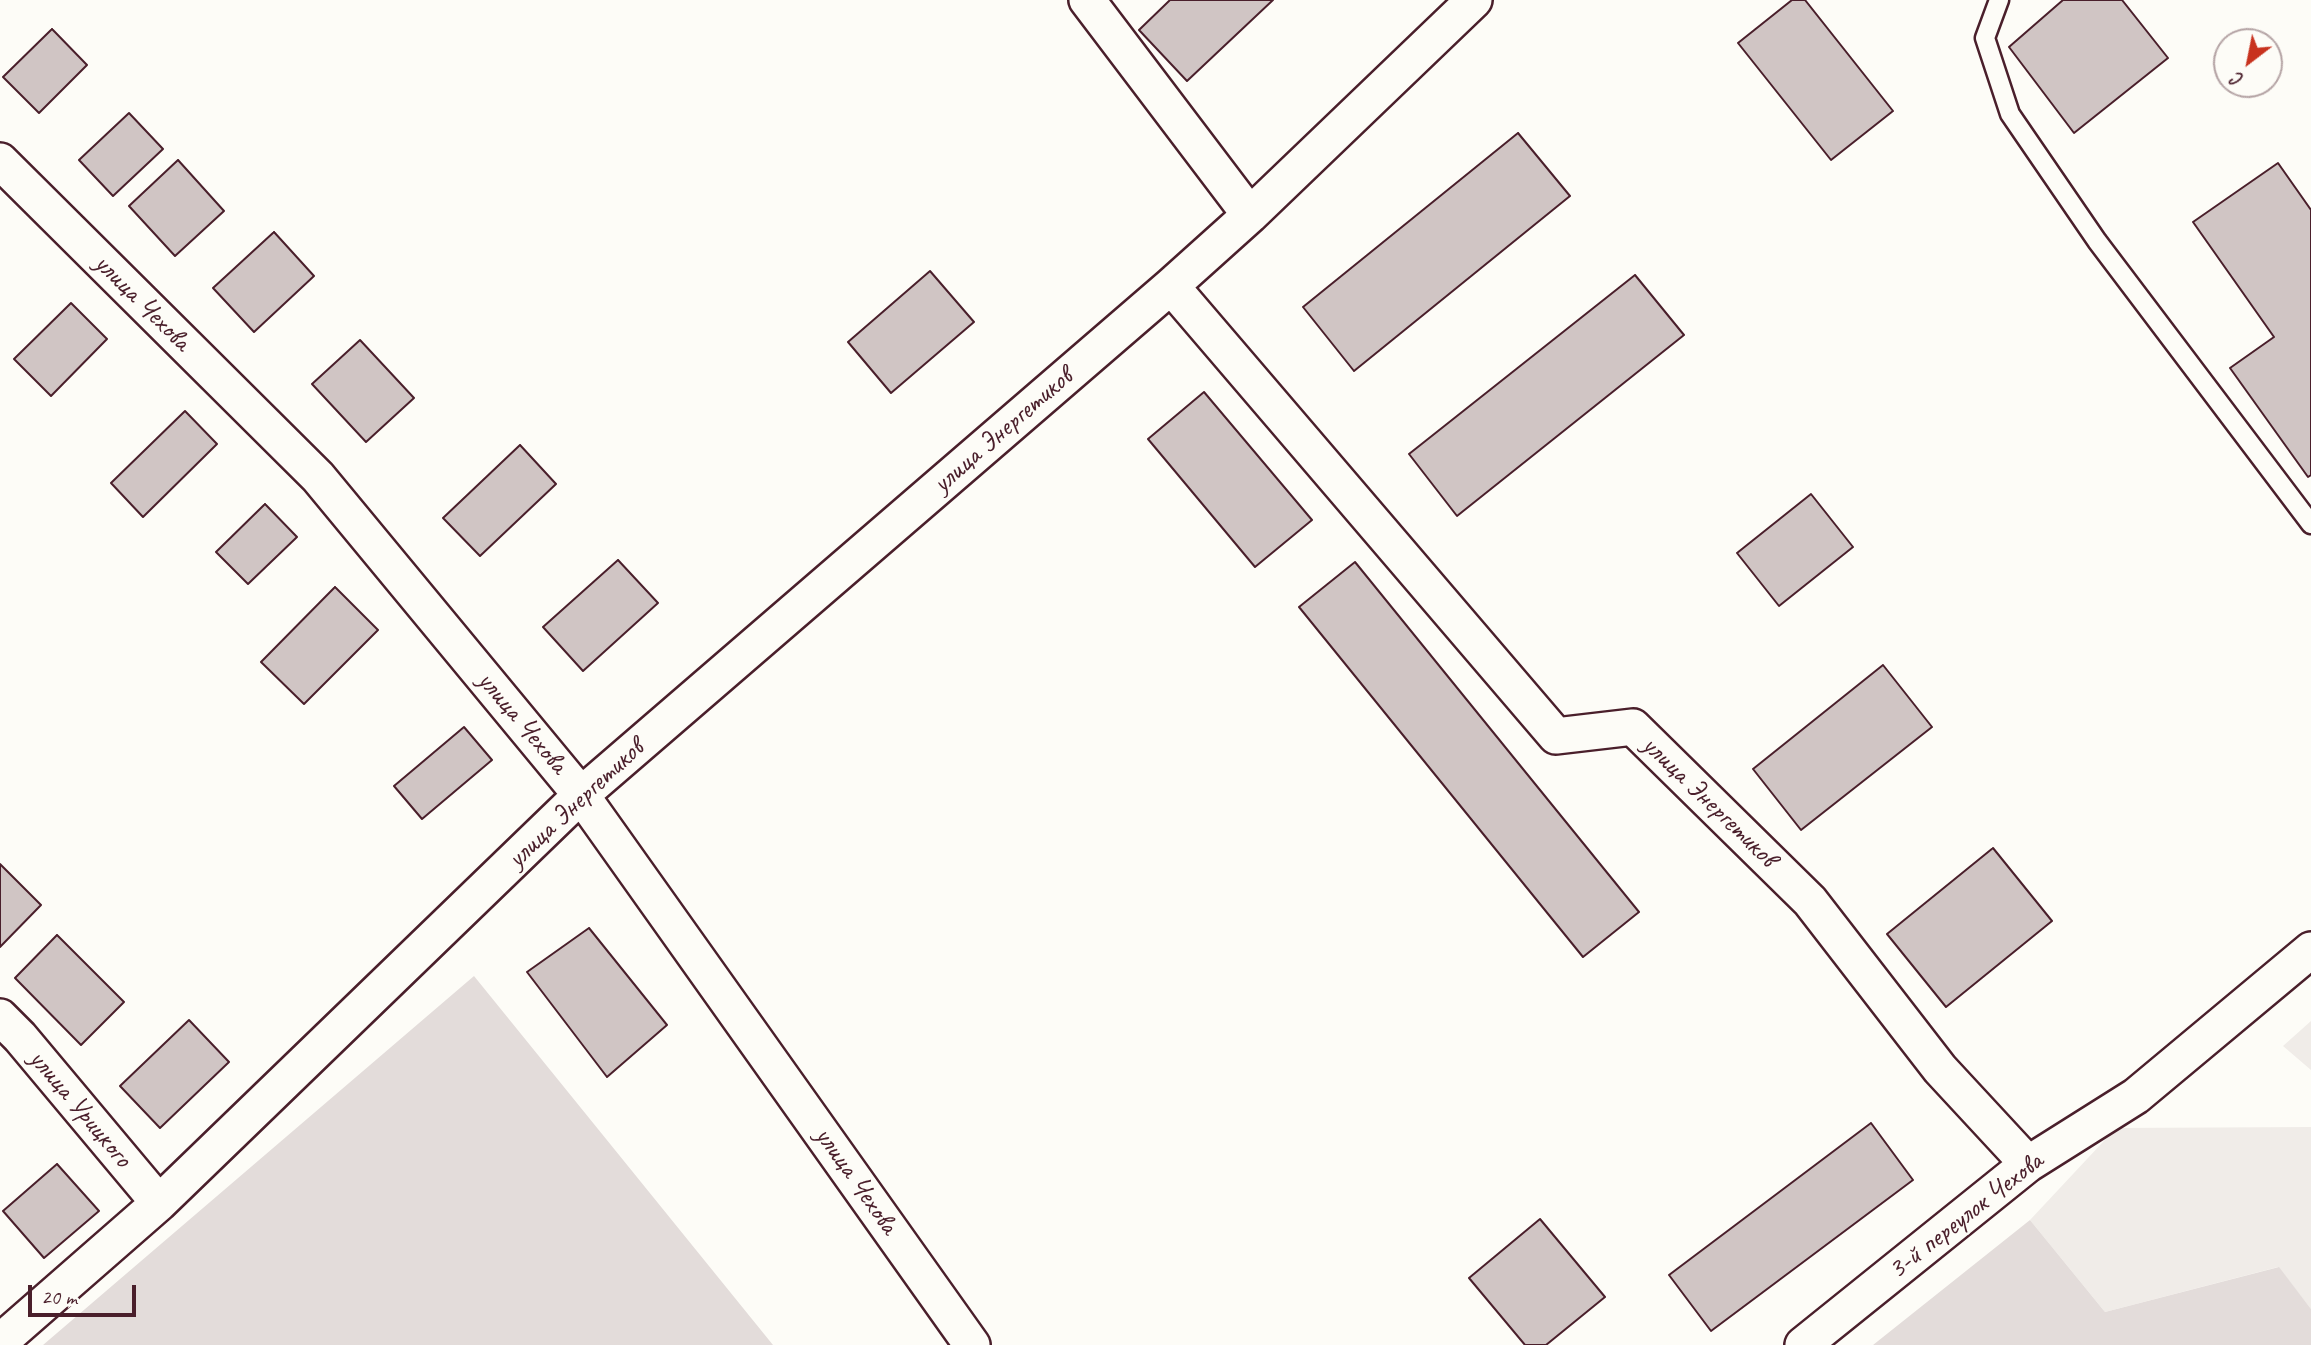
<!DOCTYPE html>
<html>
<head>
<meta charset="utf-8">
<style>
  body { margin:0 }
  #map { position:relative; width:2311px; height:1345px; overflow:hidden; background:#fdfcf7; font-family:Caveat,sans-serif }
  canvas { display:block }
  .north { position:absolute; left:2213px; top:28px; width:70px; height:70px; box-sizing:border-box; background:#fdfcf7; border:2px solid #b5a4a5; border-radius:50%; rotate:212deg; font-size:19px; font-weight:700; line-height:28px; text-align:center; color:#4a1f2b }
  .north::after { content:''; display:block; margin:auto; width:24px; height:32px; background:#c8321e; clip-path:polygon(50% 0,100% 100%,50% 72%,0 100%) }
  .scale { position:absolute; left:28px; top:1285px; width:108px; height:32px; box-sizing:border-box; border:4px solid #4a1f2b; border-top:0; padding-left:9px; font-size:21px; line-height:24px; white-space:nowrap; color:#4a1f2b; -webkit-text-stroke:5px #fdfcf7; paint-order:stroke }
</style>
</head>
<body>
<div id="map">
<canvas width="2311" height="1345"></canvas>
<div class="north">С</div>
<div class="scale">20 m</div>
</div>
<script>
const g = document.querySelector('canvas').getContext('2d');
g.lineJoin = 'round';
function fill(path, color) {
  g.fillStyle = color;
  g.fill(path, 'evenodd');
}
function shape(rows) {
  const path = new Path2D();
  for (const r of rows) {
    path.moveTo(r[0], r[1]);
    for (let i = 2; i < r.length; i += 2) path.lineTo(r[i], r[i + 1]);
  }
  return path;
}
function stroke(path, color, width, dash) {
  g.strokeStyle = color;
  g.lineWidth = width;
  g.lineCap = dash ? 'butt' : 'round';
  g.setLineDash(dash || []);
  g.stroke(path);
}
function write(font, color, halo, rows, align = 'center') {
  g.font = font + ' Caveat,sans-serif';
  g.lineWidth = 5;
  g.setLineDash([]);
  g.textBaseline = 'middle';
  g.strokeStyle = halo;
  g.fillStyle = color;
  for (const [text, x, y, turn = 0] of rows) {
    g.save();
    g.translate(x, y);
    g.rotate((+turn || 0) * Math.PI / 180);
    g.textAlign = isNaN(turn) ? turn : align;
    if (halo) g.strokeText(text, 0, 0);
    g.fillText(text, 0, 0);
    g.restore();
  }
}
const built = shape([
  [2311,1021,2311,1070,2283,1046],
  [2311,1127,2311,1309,2278,1267,2105,1312,2030,1220,2116,1128]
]);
const green = shape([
  [474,976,773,1345,43,1345],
  [2030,1220,2105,1312,2279,1267,2311,1309,2311,1345,1873,1345]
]);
const building = shape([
  [1170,0,1273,0,1187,81,1139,30,1170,0],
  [1792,0,1805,0,1893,111,1831,160,1738,43,1792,0],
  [2063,0,2122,0,2168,58,2074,133,2009,47,2063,0],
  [52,29,87,65,39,113,3,77,52,29],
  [129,113,163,149,113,196,79,160,129,113],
  [1518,133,1570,196,1354,371,1303,307,1518,133],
  [178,160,224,211,175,256,129,206,178,160],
  [2278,163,2311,210,2311,475,2308,477,2230,368,2274,337,2193,222,2278,163],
  [274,232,314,276,254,332,213,288,274,232],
  [930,271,974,322,891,393,848,342,930,271],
  [1635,275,1684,335,1457,516,1409,454,1635,275],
  [71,303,107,339,51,396,14,359,71,303],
  [360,340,414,398,366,442,312,384,360,340],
  [1204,392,1312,520,1255,567,1148,439,1204,392],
  [185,411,217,444,143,517,111,483,185,411],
  [520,445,556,484,480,556,443,518,520,445],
  [1811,494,1853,547,1779,606,1737,553,1811,494],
  [265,504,297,537,248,584,216,552,265,504],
  [618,560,658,603,583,671,543,627,618,560],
  [1355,562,1639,912,1583,957,1299,607,1355,562],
  [335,587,378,630,304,704,261,662,335,587],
  [1883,665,1932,727,1801,830,1753,769,1883,665],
  [464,727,492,760,422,819,394,786,464,727],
  [1993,848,2052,921,1946,1007,1887,934,1993,848],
  [0,864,41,905,0,947,0,864],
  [589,928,667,1025,607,1077,527,972,589,928],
  [57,935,124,1002,81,1045,15,978,57,935],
  [189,1020,229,1062,160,1128,120,1086,189,1020],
  [1871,1123,1913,1180,1711,1331,1669,1275,1871,1123],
  [57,1164,99,1211,44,1258,3,1211,57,1164],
  [1540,1219,1605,1297,1546,1345,1525,1345,1469,1278,1540,1219]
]);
const service = shape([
  [1999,0,1985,38,2010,114,2097,241,2311,524]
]);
const minor = shape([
  [1087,0,1250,215],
  [0,161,318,477,581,795,972,1345],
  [1171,286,1556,736,1633,727,1810,901,1940,1069,2028,1164],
  [0,1017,20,1037,159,1203],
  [0,1342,159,1203,581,795,1171,286,1250,215,1474,0],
  [1803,1345,2028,1164,2136,1096,2311,950]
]);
const streetNames = [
  ["улица Чехова",142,303,45],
  ["улица Энергетиков",1003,431,-41],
  ["улица Чехова",522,723,50],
  ["улица Энергетиков",1709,802,44],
  ["улица Энергетиков",576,804,-43],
  ["улица Урицкого",80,1109,50],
  ["улица Чехова",856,1181,55],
  ["3-й переулок Чехова",1966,1216,-38]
];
fill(built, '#f0ece8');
fill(green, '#e3dcda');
fill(building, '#d0c5c4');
stroke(building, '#4a1f2b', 2);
stroke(service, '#4a1f2b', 23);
stroke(minor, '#4a1f2b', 40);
stroke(service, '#fdfcf7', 18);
stroke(minor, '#fdfcf7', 35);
write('28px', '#4a1f2b', '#fdfcf7', streetNames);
</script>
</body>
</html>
